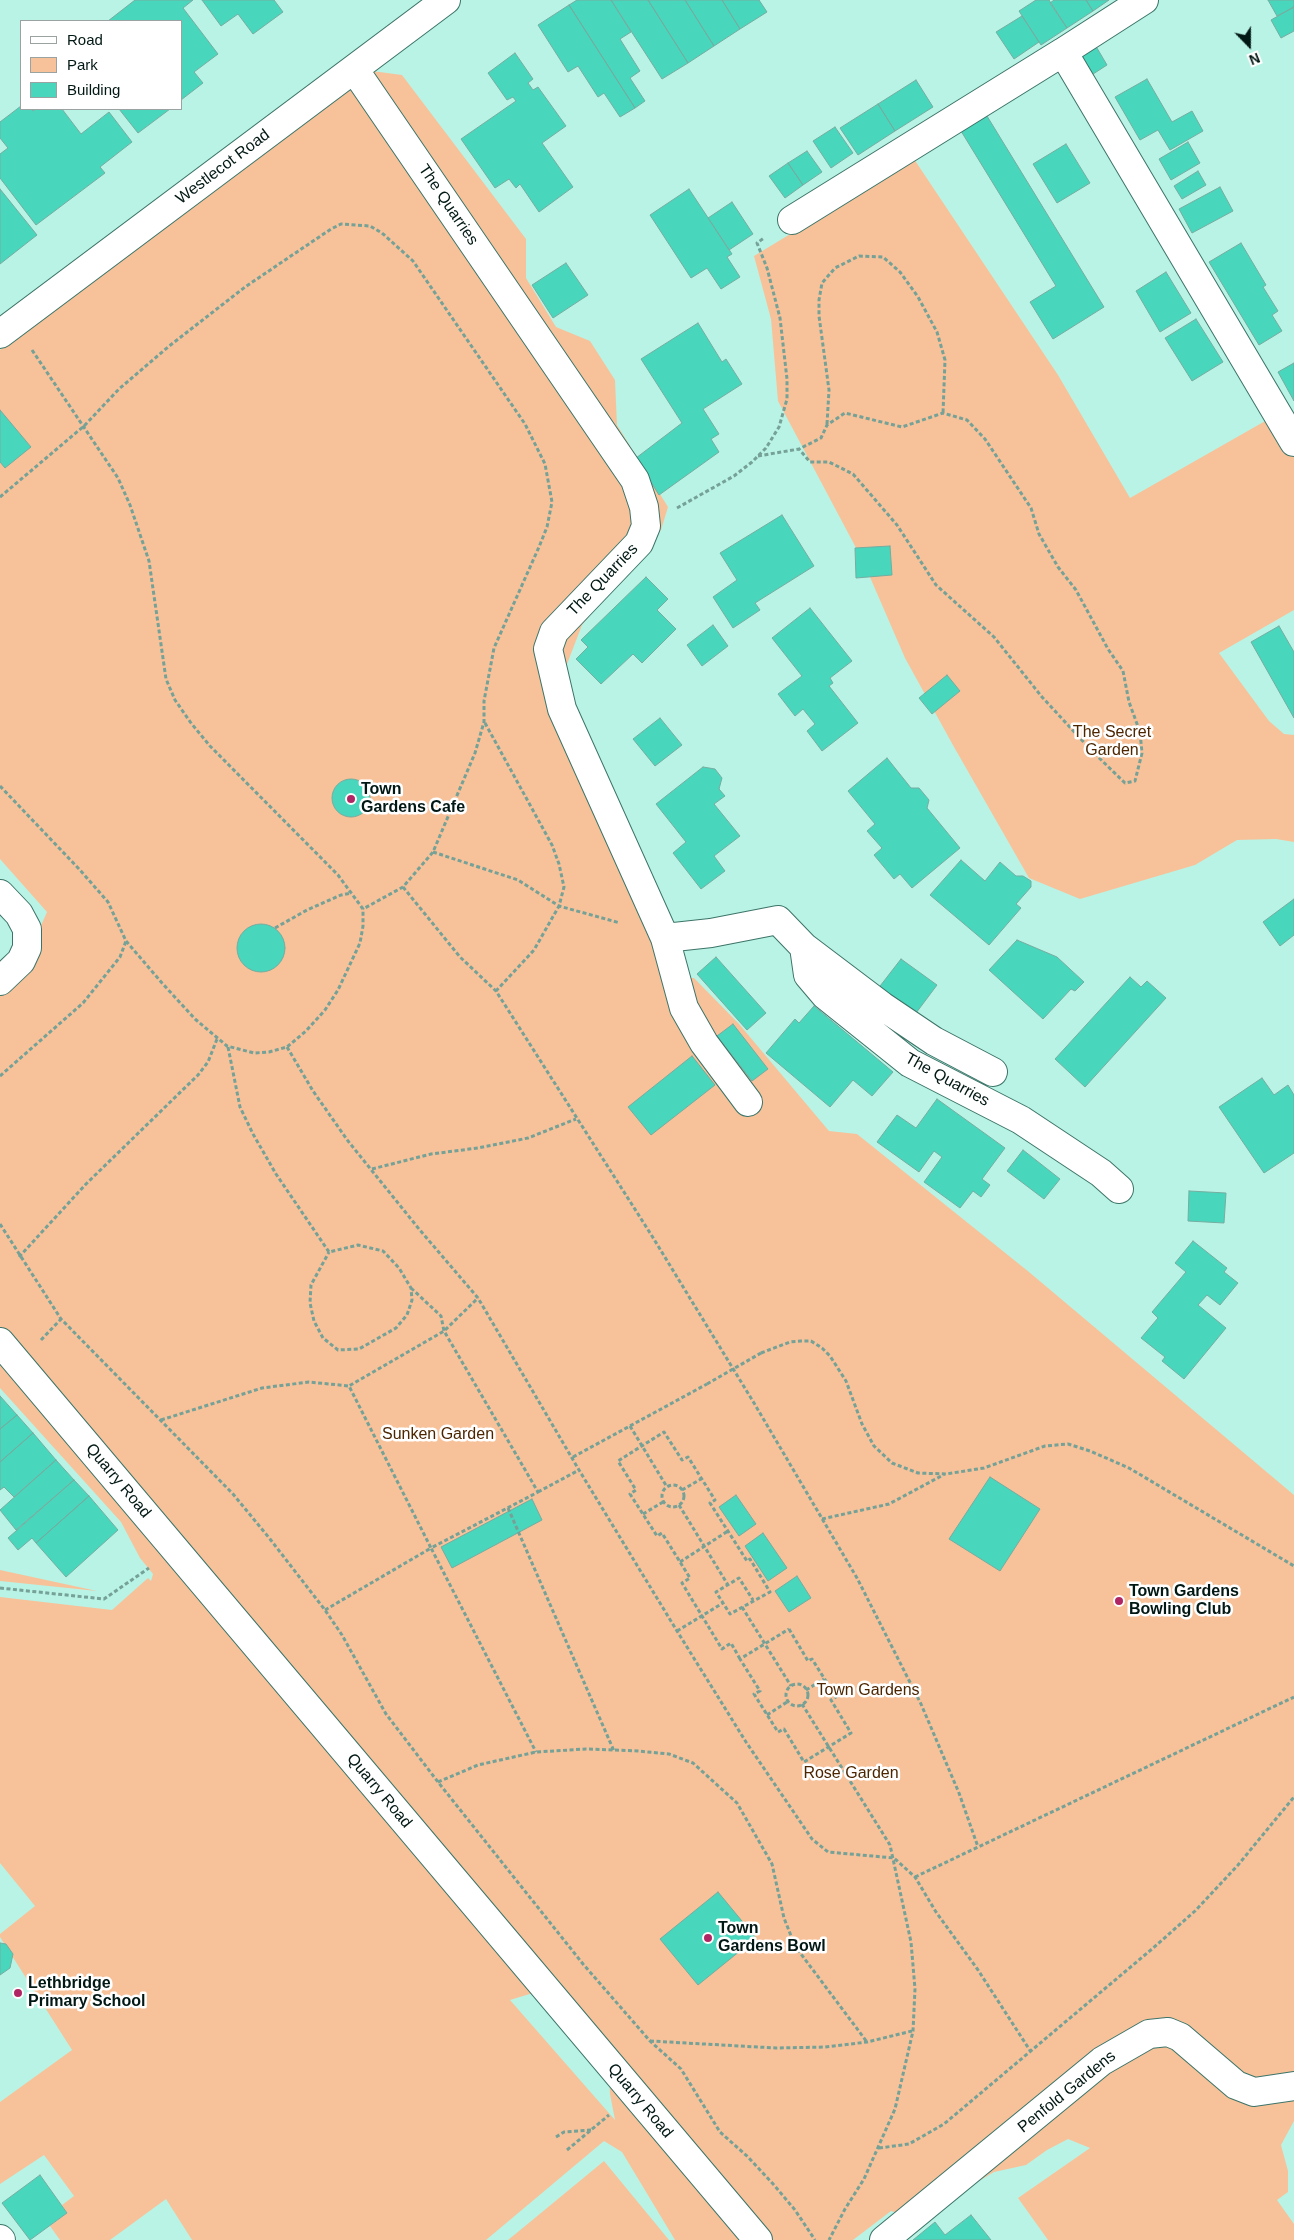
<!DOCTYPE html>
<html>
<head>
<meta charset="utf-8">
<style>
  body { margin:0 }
  #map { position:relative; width:1294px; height:2240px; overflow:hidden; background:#b9f3e5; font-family:Helvetica,sans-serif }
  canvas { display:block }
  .legend { position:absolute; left:20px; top:20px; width:162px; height:90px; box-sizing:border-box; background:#fff; border:1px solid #9aa3a1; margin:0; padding:6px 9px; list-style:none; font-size:15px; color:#021814 }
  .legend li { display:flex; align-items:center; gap:10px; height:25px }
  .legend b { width:25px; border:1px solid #9aa3a1 }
  .north { position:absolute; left:1224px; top:20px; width:50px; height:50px; -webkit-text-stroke:4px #fff; paint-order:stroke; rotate:158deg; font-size:14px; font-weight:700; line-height:20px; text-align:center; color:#021814 }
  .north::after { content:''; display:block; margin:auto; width:18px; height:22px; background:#021814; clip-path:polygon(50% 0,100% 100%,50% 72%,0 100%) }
</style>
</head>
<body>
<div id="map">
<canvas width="1294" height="2240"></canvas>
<ul class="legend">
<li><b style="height:6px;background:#fff"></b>Road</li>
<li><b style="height:14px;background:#f7c29a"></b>Park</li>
<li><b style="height:14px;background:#48d6bc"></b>Building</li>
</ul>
<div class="north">N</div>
</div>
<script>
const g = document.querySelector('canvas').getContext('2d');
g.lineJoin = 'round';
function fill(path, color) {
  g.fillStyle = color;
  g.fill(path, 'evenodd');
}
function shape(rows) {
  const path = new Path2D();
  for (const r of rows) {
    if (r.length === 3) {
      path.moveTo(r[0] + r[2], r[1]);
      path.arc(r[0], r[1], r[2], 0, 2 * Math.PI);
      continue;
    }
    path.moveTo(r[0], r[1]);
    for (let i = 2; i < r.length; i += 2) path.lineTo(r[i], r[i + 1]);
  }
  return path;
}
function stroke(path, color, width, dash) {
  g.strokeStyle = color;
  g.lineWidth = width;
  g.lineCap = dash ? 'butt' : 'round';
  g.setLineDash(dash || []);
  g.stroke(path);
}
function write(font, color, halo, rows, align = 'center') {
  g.font = font + ' Helvetica,sans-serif';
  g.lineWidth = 5;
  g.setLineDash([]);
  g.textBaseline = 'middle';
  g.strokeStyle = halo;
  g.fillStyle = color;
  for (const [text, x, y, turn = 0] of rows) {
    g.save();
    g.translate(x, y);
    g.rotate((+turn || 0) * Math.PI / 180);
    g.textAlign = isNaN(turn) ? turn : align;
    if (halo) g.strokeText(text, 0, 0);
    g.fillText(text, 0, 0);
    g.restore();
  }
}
const green = shape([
  [372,71,402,75,526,239,526,278,556,327,590,341,615,380,617,425,668,507,661,530,582,625,564,672,575,705,657,892,661,977,694,978,739,1024,829,1131,857,1134,1029,1272,1294,1495,1294,2121,1281,2145,1288,2171,1288,2192,1277,2200,1294,2224,1294,2240,1048,2240,1018,2198,1090,2148,1068,2139,1047,2150,1026,2165,994,2172,969,2187,901,2214,891,2211,853,2240,675,2240,622,2152,604,2141,486,2240,192,2240,166,2199,110,2240,60,2240,50,2226,67,2213,62,2205,74,2196,44,2155,0,2184,0,2102,72,2050,0,1937,0,1934,35,1906,0,1863,0,1597,112,1610,148,1578,151,1581,153,1574,140,1558,121,1522,0,1388,0,961,39,930,47,912,0,859,0,350,75,290],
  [557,1981,607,2041,610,2094,615,2120,510,2000,546,1989],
  [914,159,1058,375,1130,498,1274,416,1294,451,1294,610,1219,653,1269,721,1284,734,1294,735,1294,842,1276,839,1237,840,1195,865,1080,899,1029,878,954,747,905,658,863,561,778,401,771,319,754,256],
  [0,1570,97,1591,0,1581],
  [604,2161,669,2240,508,2240,530,2222]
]);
const building = shape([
  [135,0,193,0,183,8,218,54,194,72,203,83,181,100,181,21,108,21,135,0],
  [202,0,274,0,283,12,253,34,238,14,221,26,202,0],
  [577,0,611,0,631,32,620,39,640,71,630,78,645,101,635,108,569,5,577,0],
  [611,0,648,0,688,63,662,79,611,0],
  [648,0,685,0,714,46,688,63,648,0],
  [685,0,722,0,740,29,714,46,685,0],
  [722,0,759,0,767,12,740,29,722,0],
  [1036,0,1049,0,1067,28,1041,45,1019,11,1036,0],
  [1054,0,1086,0,1093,11,1067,28,1050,3,1054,0],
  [1086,0,1109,0,1093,11,1086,0],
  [1268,0,1294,0,1294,7,1277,16,1268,0],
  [569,5,635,108,620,117,604,93,598,97,578,66,568,72,538,25,569,5],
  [1294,7,1294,31,1281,38,1271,20,1294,7],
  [1022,16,1039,42,1014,59,996,32,1022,16],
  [1094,43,1107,65,1090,76,1077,53,1094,43],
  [515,53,533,79,528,83,533,90,538,87,566,126,542,143,573,187,539,212,520,184,516,188,509,179,495,188,461,139,516,101,513,97,507,100,488,73,515,53],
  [1147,79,1172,122,1192,111,1203,131,1170,150,1158,130,1140,140,1115,97,1147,79],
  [916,80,933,107,895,131,878,104,916,80],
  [878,104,895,131,858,155,840,128,878,104],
  [21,106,21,109,31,109,33,111,36,109,62,109,81,134,109,112,132,142,100,167,105,173,36,225,0,178,0,154,8,148,0,138,0,122,21,106],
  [119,109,170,109,138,133,119,109],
  [987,116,1104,307,1053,339,1030,302,1056,286,961,131,987,116],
  [835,127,853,153,831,168,813,141,835,127],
  [1188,142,1200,163,1171,180,1159,159,1188,142],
  [1066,144,1090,183,1057,203,1033,164,1066,144],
  [807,151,822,172,803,185,788,163,807,151],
  [788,163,803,185,785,198,769,176,788,163],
  [1198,171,1206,185,1182,199,1174,186,1198,171],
  [1220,187,1233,211,1192,233,1179,209,1220,187],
  [0,189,37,235,0,264,0,189],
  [689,189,732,254,727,257,740,277,721,289,707,268,691,278,650,215,689,189],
  [732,202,753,234,729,250,708,218,732,202],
  [1241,243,1266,285,1263,287,1278,311,1272,315,1282,331,1259,345,1209,262,1241,243],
  [566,263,588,295,553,318,532,285,566,263],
  [1166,272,1191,313,1160,332,1136,291,1166,272],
  [1196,319,1223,362,1192,381,1165,338,1196,319],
  [698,323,722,362,726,359,742,384,703,409,719,434,711,439,719,452,659,495,636,458,682,423,641,359,698,323],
  [1294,363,1294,401,1278,372,1294,363],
  [0,410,31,447,5,468,0,462,0,410],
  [782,515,814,566,755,603,760,610,733,628,713,597,737,580,720,553,782,515],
  [890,546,892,575,856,578,855,548,890,546],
  [646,577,668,599,657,610,676,629,642,663,633,654,601,684,576,659,588,647,581,640,646,577],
  [810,608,852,661,830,678,833,683,829,686,858,723,822,751,807,731,815,724,803,709,795,716,778,694,802,676,772,638,810,608],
  [713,625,728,646,702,666,687,645,713,625],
  [1279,626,1294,652,1294,718,1251,642,1279,626],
  [947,675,960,691,932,714,919,698,947,675],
  [660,718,682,745,655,766,633,739,660,718],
  [887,758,911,788,919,788,929,800,927,808,960,848,912,888,900,874,894,879,874,855,882,848,867,831,875,824,848,791,887,758],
  [703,767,715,769,722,778,719,789,725,796,714,804,740,836,714,856,725,871,701,889,673,853,686,842,656,804,703,767],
  [351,798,19],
  [961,860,985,881,1000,862,1016,876,1023,876,1031,881,1031,887,1016,904,1021,908,989,945,930,895,961,860],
  [1294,899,1294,935,1280,946,1263,922,1294,899],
  [261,948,24],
  [1017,940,1057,957,1084,982,1075,991,1071,989,1043,1019,989,970,1017,940],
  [716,957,766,1013,747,1030,697,974,716,957],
  [901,959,937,985,913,1017,877,990,901,959],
  [1130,977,1141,987,1147,981,1166,998,1085,1087,1055,1059,1130,977],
  [814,1006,893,1072,872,1096,853,1080,830,1107,766,1053,795,1019,799,1023,814,1006],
  [733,1024,768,1069,752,1081,717,1036,733,1024],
  [692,1056,715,1085,651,1135,628,1107,692,1056],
  [1262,1078,1274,1095,1288,1085,1294,1095,1294,1153,1264,1173,1219,1107,1262,1078],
  [937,1099,1005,1148,982,1179,990,1185,981,1197,973,1191,960,1208,924,1182,942,1157,934,1151,919,1172,877,1142,897,1115,916,1128,937,1099],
  [1023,1150,1060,1179,1044,1199,1007,1171,1023,1150],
  [1189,1191,1226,1193,1224,1223,1188,1221,1189,1191],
  [1193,1241,1227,1268,1224,1272,1238,1283,1220,1305,1207,1295,1198,1305,1226,1328,1184,1379,1162,1361,1165,1357,1141,1338,1158,1318,1152,1312,1186,1272,1175,1263,1193,1241],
  [0,1396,17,1415,0,1429,0,1396],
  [17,1415,33,1433,0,1462,0,1429,17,1415],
  [33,1433,56,1460,14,1497,4,1487,0,1490,0,1462,33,1433],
  [56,1460,74,1480,16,1530,0,1510,56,1460],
  [990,1477,1040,1509,1000,1571,949,1539,990,1477],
  [74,1480,89,1496,36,1543,32,1538,18,1550,8,1538,74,1480],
  [736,1495,756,1524,739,1536,719,1507,736,1495],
  [89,1496,118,1530,66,1577,36,1543,89,1496],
  [532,1499,542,1520,452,1568,441,1547,532,1499],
  [763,1533,787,1568,768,1581,745,1546,763,1533],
  [797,1576,811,1598,789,1612,775,1591,797,1576],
  [718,1892,756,1938,698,1985,660,1939,718,1892],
  [0,1943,6,1944,13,1954,10,1968,0,1975,0,1943],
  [40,2175,67,2213,30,2240,2,2203,40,2175],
  [971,2215,991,2240,913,2240,935,2222,945,2235,971,2215]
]);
const path = shape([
  [827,424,829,390,819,316,819,300,822,283,835,268,859,256,883,257,900,272,918,297,937,332,945,360,943,413],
  [758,456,799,449,821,438,827,425,845,413,902,427,943,413,967,420,985,439,1031,508,1039,534,1058,567,1076,590,1108,649,1123,671,1129,702,1140,732,1142,753,1135,781,1125,783,1092,751,1042,697,994,637,936,585,897,525,853,474,829,462,810,462,799,449],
  [0,497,84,426,119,389,168,347,245,287,331,229,341,224,370,226,382,233,413,261,525,424,545,464,552,502,547,527,539,547,494,648,484,701,484,722,475,753,433,852,403,887,363,909],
  [677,508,734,476,752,462,766,448,779,427,787,399,787,379,780,318,767,268,757,243,764,238],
  [485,723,552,845,559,864,564,887,559,906,534,950,496,991],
  [0,786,80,870,108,902,126,941,162,983,195,1019,227,1046,254,1053,269,1052,287,1047,306,1031,325,1010,338,990,360,943,363,926,363,909,338,875,210,746,191,723,175,700,166,679,149,561,130,505,118,478,32,350],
  [433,852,518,880,559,906,620,923],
  [403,887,460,957,496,991,652,1236,754,1403,857,1578,921,1704,959,1793,978,1847],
  [275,928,307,910,341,895,351,893],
  [228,1047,240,1107,253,1134,276,1174,329,1252,358,1245,383,1251,399,1268,411,1288,412,1300,407,1315,396,1328,359,1349,338,1350,323,1338,314,1321,310,1303,311,1285,329,1252],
  [287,1047,313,1091,348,1141,419,1229,478,1298,579,1470,677,1631,746,1742,812,1839,828,1852,894,1858,915,1877,936,1912,978,1970,1031,2052],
  [0,1076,83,1003,120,957,126,941],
  [372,1169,431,1154,478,1148,528,1138,576,1119],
  [0,1224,61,1319,233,1494,270,1539,325,1610,342,1635,386,1714,438,1782,583,1964,650,2041,681,2069,720,2132,748,2157,774,2185,795,2210,815,2240],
  [19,1257,86,1184,198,1075,208,1062,217,1039],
  [411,1288,441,1316,444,1331,538,1492,431,1548,349,1386,444,1331,478,1298],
  [41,1340,61,1319],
  [761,1353,790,1342,801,1341,811,1341,822,1348,830,1356,846,1381,862,1424,874,1446,892,1463,918,1473,946,1474,984,1468,1045,1446,1068,1444,1090,1451,1129,1468,1294,1566],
  [161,1420,262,1388,309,1382,349,1386],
  [630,1426,667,1487],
  [573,1457,707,1384],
  [673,1496,11],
  [682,1490,701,1479],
  [538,1492,579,1470],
  [679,1505,728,1585],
  [508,1508,614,1751],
  [643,1514,663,1502],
  [822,1519,889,1504,945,1474],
  [680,1562,728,1531],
  [0,1588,104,1599,149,1568],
  [742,1607,791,1686],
  [325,1610,431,1548,536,1752],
  [789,1629,808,1661,812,1659,836,1697,831,1700,851,1733,804,1762,784,1729,778,1732,754,1694,760,1691,740,1659,789,1629],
  [677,1631,723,1603],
  [740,1659,731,1643,722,1649,682,1583,690,1578,662,1533,657,1536,630,1494,636,1490,618,1461,664,1432,682,1460,688,1457,715,1500,710,1503,747,1561,750,1559,770,1592,730,1614,716,1592,739,1578,753,1600],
  [797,1695,11],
  [806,1690,824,1679],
  [802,1704,890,1845,911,1942,915,1989,913,2031,895,2109,864,2179,845,2209,829,2240],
  [767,1715,787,1702],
  [438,1782,478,1765,536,1752,586,1749,638,1751,669,1754,693,1763,737,1803,772,1864,784,1918,795,1946,867,2042],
  [915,1877,1294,1697],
  [650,2041,776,2048,825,2047,867,2042,912,2031],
  [556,2137,564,2132,591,2130],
  [879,2148,909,2144,944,2124,1152,1949,1195,1911,1238,1865,1294,1797],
  [567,2150,609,2115]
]);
const minor = shape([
  [1063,52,1144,0],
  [354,69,635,480,644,507,646,526,639,543,554,632,548,649,562,709,665,938,711,933,778,920,804,947,882,1006,934,1041,993,1072],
  [792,220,1063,52,1294,442],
  [0,334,446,0],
  [0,894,19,914,27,929,27,948,21,961,0,981],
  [665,938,684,1008,704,1043,748,1102],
  [804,947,808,975,825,995,910,1063,1021,1120,1101,1173,1119,1189],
  [0,1342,758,2240],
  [0,2239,1,2240],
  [884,2240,1102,2061,1149,2034,1168,2032,1180,2037,1236,2085,1254,2092,1294,2086]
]);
const pathBridge = shape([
  [707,1384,761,1353]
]);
const markers = [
  [351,799,5,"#b02665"],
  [1119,1601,5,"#b02665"],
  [708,1938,5,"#b02665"],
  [18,1993,5,"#b02665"]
];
const streetNames = [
  ["Westlecot Road",223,167,-37],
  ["The Quarries",448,205,56],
  ["The Quarries",603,580,-46],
  ["The Quarries",947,1080,29],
  ["Quarry Road",118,1481,50],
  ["Quarry Road",379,1791,50],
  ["Penfold Gardens",1067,2092,-39],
  ["Quarry Road",640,2101,50]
];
const parkNames = [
  ["The Secret",1112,733],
  ["Garden",1112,751],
  ["Sunken Garden",438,1435],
  ["Town Gardens",868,1691],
  ["Rose Garden",851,1774]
];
const poiNames = [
  ["Town",361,790],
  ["Gardens Cafe",361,808],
  ["Town Gardens",1129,1592],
  ["Bowling Club",1129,1610],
  ["Town",718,1929],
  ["Gardens Bowl",718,1947],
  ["Lethbridge",28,1984],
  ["Primary School",28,2002]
];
fill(green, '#f7c29a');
fill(building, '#48d6bc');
stroke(building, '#75ada0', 1);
stroke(minor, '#3c7468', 30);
stroke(path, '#75a197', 3, [4, 2.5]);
stroke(minor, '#fff', 28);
stroke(pathBridge, '#75a197', 3, [4, 2.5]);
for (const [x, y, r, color] of markers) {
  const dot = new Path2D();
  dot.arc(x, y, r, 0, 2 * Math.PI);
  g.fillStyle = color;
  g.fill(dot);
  stroke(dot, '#fff', 2);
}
write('16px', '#021814', '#fff', streetNames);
write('16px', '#4d2600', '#fff', parkNames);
write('bold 16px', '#021814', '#fff', poiNames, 'left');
</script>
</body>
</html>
